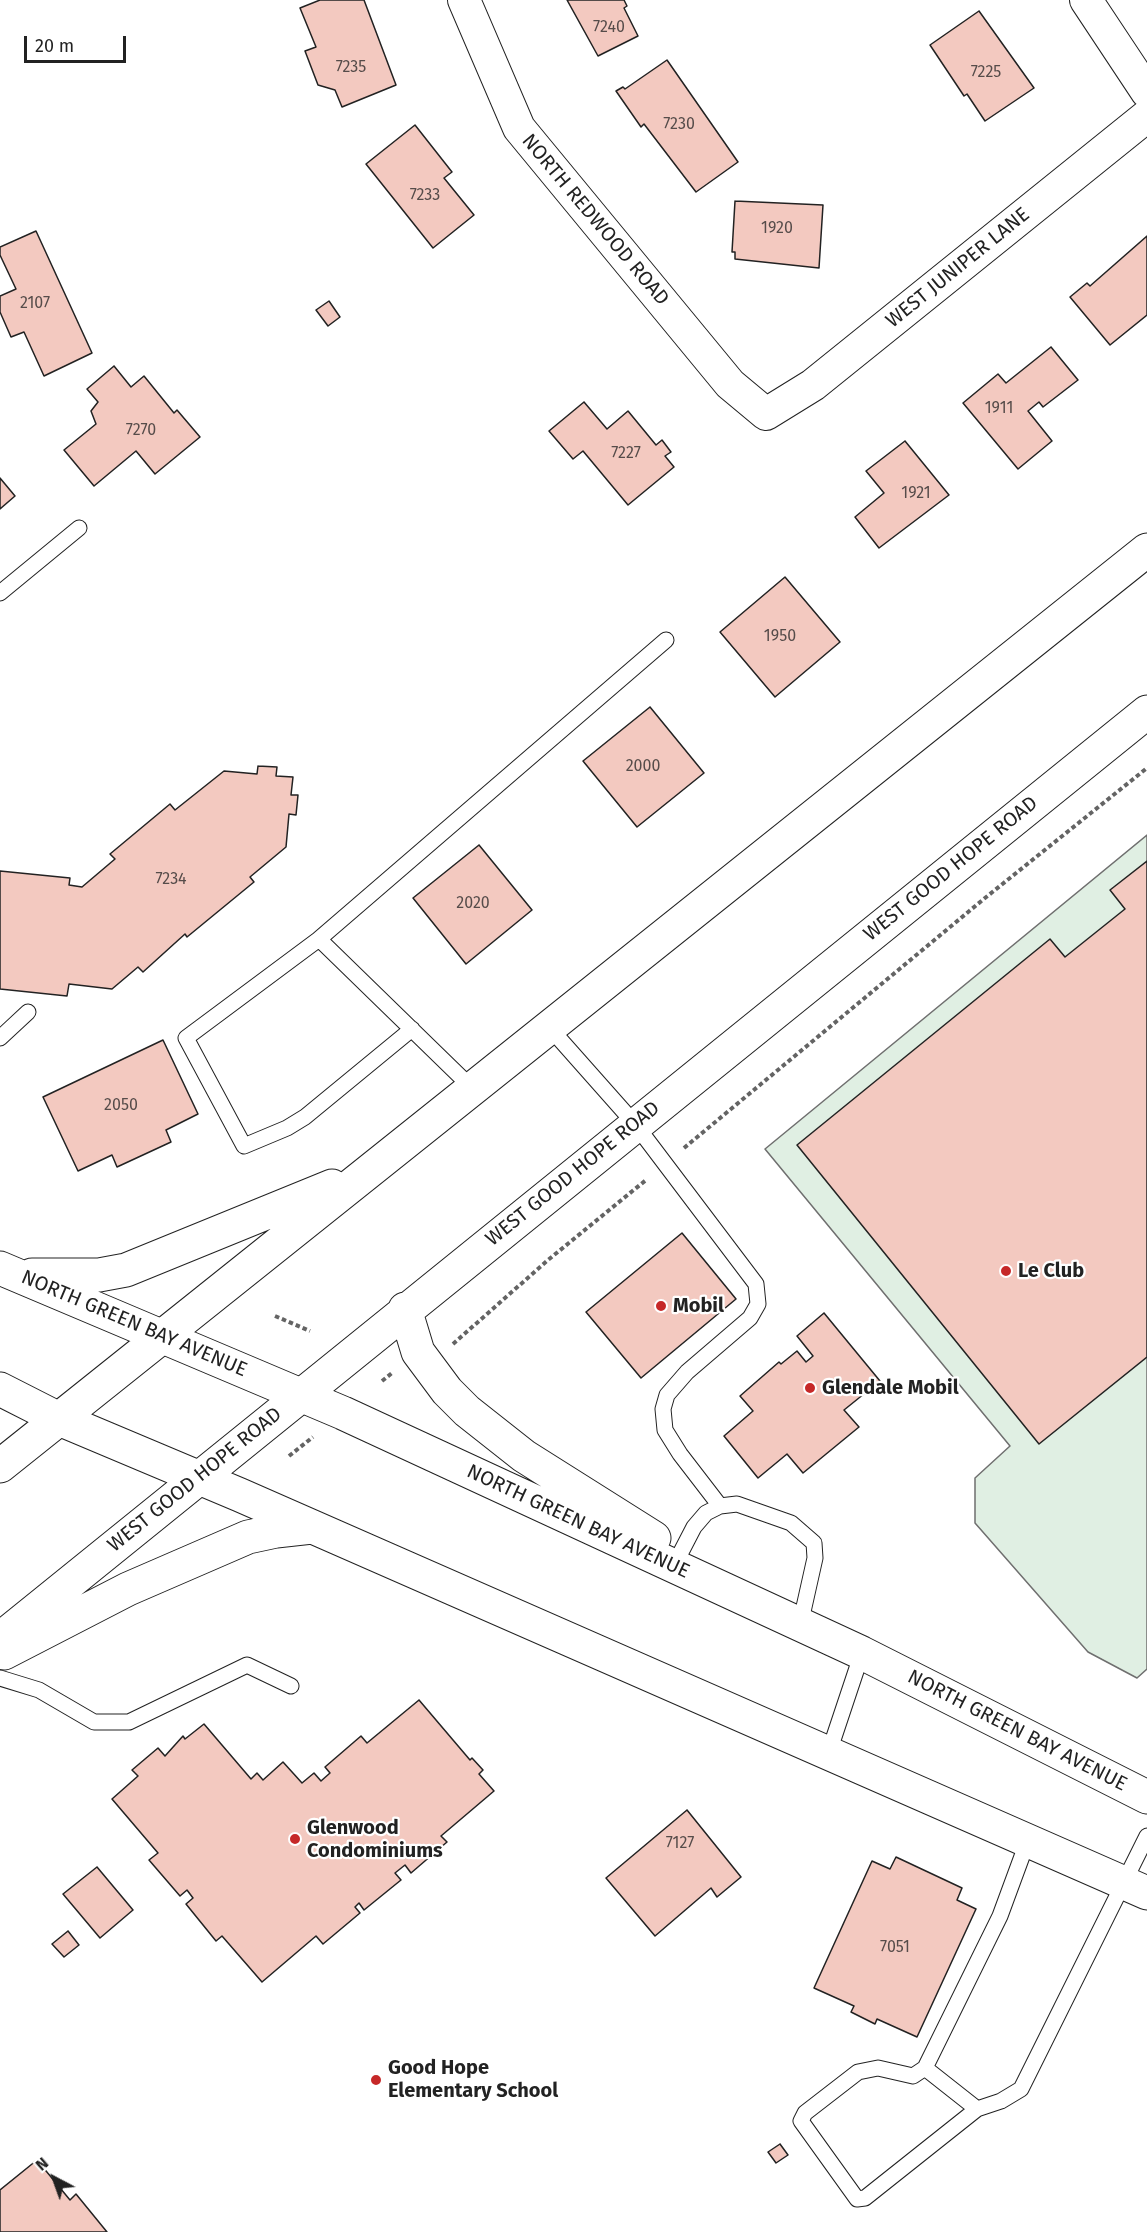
<!DOCTYPE html>
<html>
<head>
<meta charset="utf-8">
<style>
  body { margin:0 }
  #map { position:relative; width:1147px; height:2232px; overflow:hidden; background:#fff; font-family:"Fira Sans",sans-serif }
  canvas { display:block }
  .north { position:absolute; left:24px; top:2148px; width:60px; height:60px; -webkit-text-stroke:4px #fff; paint-order:stroke; rotate:319deg; font-size:16px; font-weight:700; line-height:24px; text-align:center; color:#222 }
  .north::after { content:''; display:block; margin:auto; width:21px; height:27px; background:#222; clip-path:polygon(50% 0,100% 100%,50% 72%,0 100%) }
  .scale { position:absolute; left:24px; top:36px; width:102px; height:27px; box-sizing:border-box; border:3px solid #222; border-top:0; padding-left:8px; font-size:18px; line-height:21px; white-space:nowrap; color:#222; -webkit-text-stroke:4px #fff; paint-order:stroke }
</style>
</head>
<body>
<div id="map">
<canvas width="1147" height="2232"></canvas>
<div class="north">N</div>
<div class="scale">20 m</div>
</div>
<script>
const g = document.querySelector('canvas').getContext('2d');
g.lineJoin = 'round';
function fill(path, color) {
  g.fillStyle = color;
  g.fill(path, 'evenodd');
}
function shape(rows) {
  const path = new Path2D();
  for (const r of rows) {
    path.moveTo(r[0], r[1]);
    for (let i = 2; i < r.length; i += 2) path.lineTo(r[i], r[i + 1]);
  }
  return path;
}
function stroke(path, color, width, dash) {
  g.strokeStyle = color;
  g.lineWidth = width;
  g.lineCap = dash ? 'butt' : 'round';
  g.setLineDash(dash || []);
  g.stroke(path);
}
function write(font, color, halo, rows, align = 'center') {
  g.font = font + ' "Fira Sans",sans-serif';
  g.lineWidth = 4.5;
  g.setLineDash([]);
  g.textBaseline = 'middle';
  g.strokeStyle = halo;
  g.fillStyle = color;
  for (const [text, x, y, turn = 0] of rows) {
    g.save();
    g.translate(x, y);
    g.rotate((+turn || 0) * Math.PI / 180);
    g.textAlign = isNaN(turn) ? turn : align;
    if (halo) g.strokeText(text, 0, 0);
    g.fillText(text, 0, 0);
    g.restore();
  }
}
const green = shape([
  [1147,835,1147,1669,1137,1678,1088,1652,975,1523,975,1478,1010,1446,765,1149,1147,835]
]);
const building = shape([
  [320,0,364,0,396,85,342,107,335,90,318,85,305,51,316,47,300,8,320,0],
  [567,0,624,0,627,6,624,8,638,36,598,56,567,0],
  [979,11,1034,88,985,121,967,94,964,96,930,45,979,11],
  [667,60,738,162,696,192,644,124,641,127,616,91,623,87,625,89,667,60],
  [415,125,452,172,444,178,474,215,433,248,366,164,415,125],
  [735,201,823,205,819,268,735,259,735,252,732,252,735,201],
  [36,231,92,353,44,376,24,332,11,337,0,312,0,296,16,289,0,255,0,247,36,231],
  [1147,236,1147,315,1110,345,1070,297,1087,283,1090,286,1147,236],
  [329,301,340,317,328,326,316,310,329,301],
  [1051,347,1078,380,1043,407,1039,402,1028,411,1052,441,1018,469,963,403,998,374,1006,383,1051,347],
  [114,366,131,387,144,376,174,413,177,410,200,437,155,474,136,451,94,486,64,450,96,424,91,411,98,402,87,389,114,366],
  [584,402,607,429,628,411,656,445,662,440,671,452,665,456,674,467,628,505,583,451,573,459,549,431,584,402],
  [905,441,949,495,879,548,855,517,884,493,866,471,905,441],
  [0,478,15,496,0,509,0,478],
  [785,577,840,642,775,697,720,632,785,577],
  [650,707,704,773,637,827,583,761,650,707],
  [258,766,277,767,276,776,293,777,291,795,298,795,296,815,289,814,286,847,250,877,254,882,187,937,185,934,143,972,138,967,112,989,69,984,67,996,0,989,0,871,70,878,69,885,82,887,115,859,110,854,170,804,175,810,224,771,257,774,258,766],
  [479,845,532,910,466,964,413,898,479,845],
  [1147,861,1147,1357,1039,1444,797,1145,1050,939,1065,957,1125,909,1110,890,1147,861],
  [163,1040,198,1114,166,1130,171,1142,117,1167,112,1155,78,1171,43,1097,163,1040],
  [682,1233,736,1299,641,1378,586,1312,682,1233],
  [824,1313,880,1381,844,1410,859,1427,803,1473,787,1454,758,1478,724,1436,753,1411,740,1396,779,1362,781,1364,797,1351,806,1362,813,1356,797,1336,824,1313],
  [419,1700,470,1760,472,1758,483,1770,479,1774,494,1791,441,1836,447,1842,411,1873,405,1865,395,1873,401,1880,364,1910,359,1903,355,1907,360,1913,323,1944,316,1936,262,1982,222,1936,216,1941,186,1904,193,1898,187,1890,180,1896,149,1860,158,1853,112,1799,138,1776,132,1770,158,1748,165,1756,183,1736,185,1739,204,1724,251,1779,257,1773,263,1780,283,1762,302,1783,314,1773,321,1781,330,1773,325,1767,361,1736,367,1743,419,1700],
  [687,1810,741,1877,717,1897,711,1888,655,1936,606,1878,687,1810],
  [896,1857,962,1888,957,1900,976,1909,917,2037,877,2019,875,2024,851,2012,854,2006,814,1988,872,1861,890,1869,896,1857],
  [97,1867,133,1910,100,1938,63,1894,97,1867],
  [68,1931,79,1945,64,1957,52,1944,68,1931],
  [780,2144,788,2155,776,2163,768,2152,780,2144],
  [37,2160,70,2200,76,2194,107,2232,0,2232,0,2190,37,2160]
]);
const path = shape([
  [684,1148,985,898,1147,768],
  [275,1316,310,1331],
  [453,1344,548,1260,646,1180],
  [382,1381,392,1373],
  [289,1456,313,1437]
]);
const lane = shape([
  [0,593,79,528],
  [319,939,186,1038,244,1146,287,1128,305,1117,412,1029],
  [549,1027,635,1124,756,1284,758,1304,750,1318,687,1372,667,1395,663,1409,665,1430,680,1454,720,1506],
  [0,1038,28,1012],
  [472,1088,319,939,666,640],
  [680,1554,694,1527,706,1513,720,1506,737,1504,791,1523,814,1543,815,1558,800,1625],
  [0,1678,39,1690,94,1722,129,1722,247,1665,291,1686],
  [829,1752,862,1653],
  [1028,1840,1000,1916,925,2068,913,2076,878,2068,858,2072,805,2113,801,2121,857,2199,865,2198,977,2109,1001,2101,1021,2089,1147,1836],
  [925,2068,977,2109]
]);
const street = shape([
  [464,0,519,128,730,384,766,414,813,385,1147,116],
  [1086,0,1147,92]
]);
const primary = shape([
  [0,1268,343,1413,862,1653,1147,1797],
  [32,1275,99,1275,126,1270,332,1186],
  [405,1309,418,1352,447,1391,467,1411,524,1456,654,1538],
  [0,1389,57,1418,240,1495,1147,1893],
  [0,1466,1147,550],
  [0,1639,1147,712],
  [4,1653,128,1589,248,1537,276,1531,312,1527]
]);
const markers = [
  [1006,1271,6,"#c62828"],
  [661,1306,6,"#c62828"],
  [810,1388,6,"#c62828"],
  [295,1839,6,"#c62828"],
  [376,2080,6,"#c62828"]
];
const numberNames = [
  ["7240",609,28],
  ["7235",351,68],
  ["7225",986,73],
  ["7230",679,125],
  ["7233",425,196],
  ["1920",777,229],
  ["2107",35,304],
  ["1911",999,409],
  ["7270",141,431],
  ["7227",626,454],
  ["1921",916,494],
  ["1950",780,637],
  ["2000",643,767],
  ["7234",171,880],
  ["2020",473,904],
  ["2050",121,1106],
  ["7127",680,1844],
  ["7051",895,1948]
];
const streetNames = [
  ["NORTH REDWOOD ROAD",595,220,50],
  ["WEST JUNIPER LANE",958,268,-39],
  ["WEST GOOD HOPE ROAD",951,869,-39],
  ["WEST GOOD HOPE ROAD",573,1174,-39],
  ["NORTH GREEN BAY AVENUE",134,1324,23],
  ["WEST GOOD HOPE ROAD",195,1480,-39],
  ["NORTH GREEN BAY AVENUE",578,1522,25],
  ["NORTH GREEN BAY AVENUE",1017,1731,27]
];
const poiNames = [
  ["Le Club",1018,1271],
  ["Mobil",673,1306],
  ["Glendale Mobil",822,1388],
  ["Glenwood",307,1828],
  ["Condominiums",307,1851],
  ["Good Hope",388,2068],
  ["Elementary School",388,2091]
];
fill(green, '#e0efe3');
stroke(green, '#6f6f6f', 1.5);
fill(building, '#f3c9c0');
stroke(building, '#222', 1.5);
stroke(lane, '#222', 17);
stroke(street, '#222', 34);
stroke(primary, '#222', 35);
stroke(path, '#646464', 4, [4.5, 3]);
stroke(lane, '#fff', 15);
stroke(street, '#fff', 32);
stroke(primary, '#fff', 33);
for (const [x, y, r, color] of markers) {
  const dot = new Path2D();
  dot.arc(x, y, r, 0, 2 * Math.PI);
  g.fillStyle = color;
  g.fill(dot);
  stroke(dot, '#fff', 2);
}
write('16px', '#564c4a', null, numberNames);
write('20px', '#222', '#fff', streetNames);
write('bold 20px', '#222', '#fff', poiNames, 'left');
</script>
</body>
</html>
